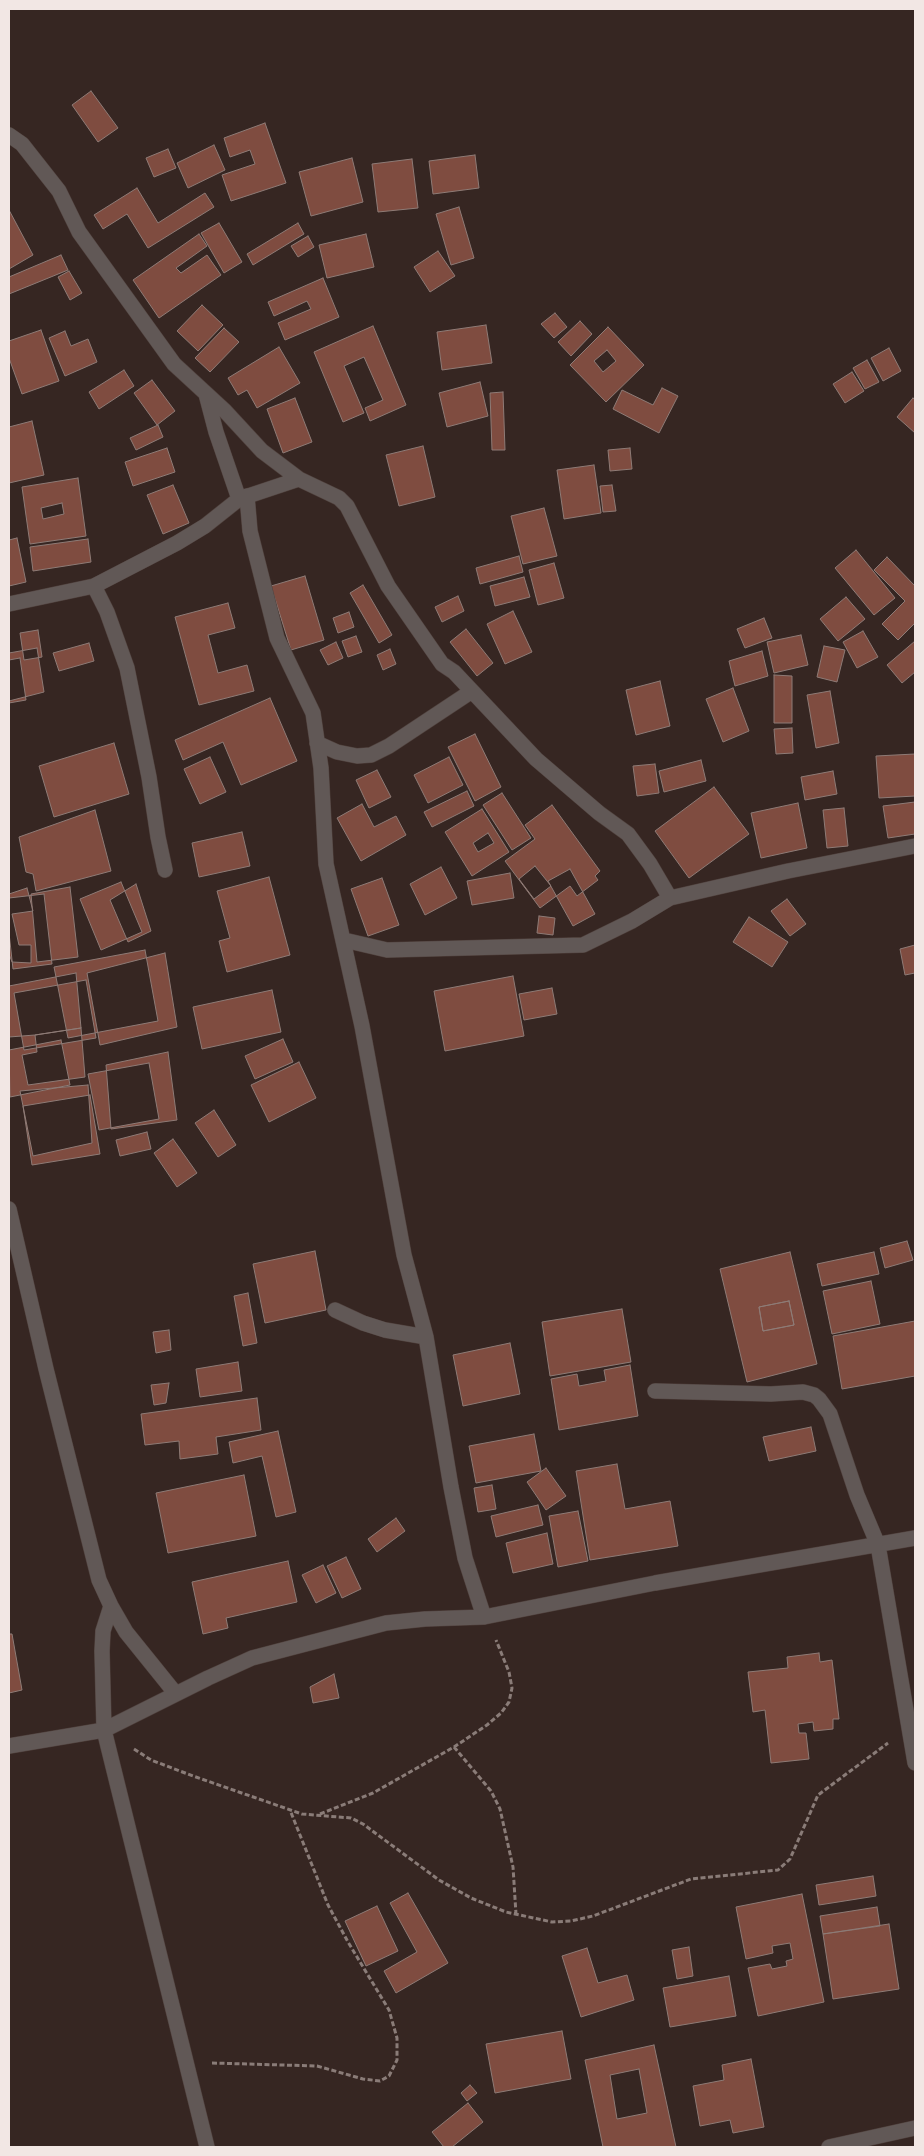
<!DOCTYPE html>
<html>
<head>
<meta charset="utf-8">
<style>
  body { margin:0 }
  #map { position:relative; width:924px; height:2156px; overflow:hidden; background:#362622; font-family:Arial,sans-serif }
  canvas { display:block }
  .frame { position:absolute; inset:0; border:10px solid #f2e7e4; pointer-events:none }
</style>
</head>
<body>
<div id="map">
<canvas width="924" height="2156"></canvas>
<div class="frame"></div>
</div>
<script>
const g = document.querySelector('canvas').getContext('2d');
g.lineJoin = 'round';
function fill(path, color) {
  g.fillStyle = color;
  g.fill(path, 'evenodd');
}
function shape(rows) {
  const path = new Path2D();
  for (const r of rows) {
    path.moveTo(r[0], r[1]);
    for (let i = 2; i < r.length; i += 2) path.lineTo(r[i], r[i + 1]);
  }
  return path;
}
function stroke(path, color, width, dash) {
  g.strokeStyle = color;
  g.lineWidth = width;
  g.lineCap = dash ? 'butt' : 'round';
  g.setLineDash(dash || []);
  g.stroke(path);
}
const building = shape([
  [91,91,118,128,98,142,72,105,91,91],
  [265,123,286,183,231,201,222,175,255,164,250,150,230,157,224,138,265,123],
  [214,145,225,170,188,188,177,163,214,145],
  [168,149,176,168,154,177,146,158,168,149],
  [475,155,479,188,433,194,429,161,475,155],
  [352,158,363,202,311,216,299,172,352,158],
  [412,159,418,208,378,212,372,164,412,159],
  [137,188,158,223,205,193,214,207,148,248,127,214,103,229,94,215,137,188],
  [459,207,474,258,451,265,436,214,459,207],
  [9,210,33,255,9,269,9,210],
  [219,223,242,262,224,273,201,233,219,223],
  [298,223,304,234,253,265,247,254,298,223],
  [199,234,207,246,176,268,181,273,207,255,221,275,159,318,133,280,199,234],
  [366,234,374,267,327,278,319,245,366,234],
  [308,236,314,247,298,257,291,246,308,236],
  [438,251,455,276,430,292,414,267,438,251],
  [61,255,68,270,9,294,9,277,61,255],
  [69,271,82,293,70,300,58,277,69,271],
  [323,278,339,317,285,340,278,323,311,309,307,301,274,316,268,302,323,278],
  [202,305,223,325,198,351,177,331,202,305],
  [555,313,567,327,554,338,541,324,555,313],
  [580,321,592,334,571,356,558,342,580,321],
  [486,325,492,363,442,370,437,332,486,325],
  [373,326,406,405,370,421,365,408,383,400,364,357,344,366,364,413,343,422,314,352,373,326],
  [608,327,644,365,606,402,570,365,608,327],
  [607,350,616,361,603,372,594,361,607,350],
  [224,328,239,342,210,372,195,358,224,328],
  [41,330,59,381,22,394,9,358,9,341,41,330],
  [65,331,71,346,88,339,97,362,65,376,49,338,65,331],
  [279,347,300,383,257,408,247,390,238,395,228,378,279,347],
  [889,348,901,371,883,381,871,358,889,348],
  [867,360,879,382,865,389,853,368,867,360],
  [124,370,134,386,99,409,89,392,124,370],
  [852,372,864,391,845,403,833,384,852,372],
  [152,380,175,411,157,425,134,393,152,380],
  [480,382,488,416,447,427,439,393,480,382],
  [662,388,678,396,659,433,613,409,622,390,653,405,662,388],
  [503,392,505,450,492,450,490,393,503,392],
  [295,398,312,442,283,453,267,409,295,398],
  [913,398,915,400,915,433,897,417,913,398],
  [32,421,44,475,9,483,9,427,32,421],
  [158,425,163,437,136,450,130,438,158,425],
  [423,446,435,497,399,506,386,455,423,446],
  [167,448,175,472,133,486,125,462,167,448],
  [630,448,632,469,610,471,608,450,630,448],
  [594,465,601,513,564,519,557,470,594,465],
  [78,478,86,536,30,544,22,487,78,478],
  [62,503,64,514,43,519,41,508,62,503],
  [173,485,189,523,163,534,147,495,173,485],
  [612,485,616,511,603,512,600,486,612,485],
  [544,508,557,556,523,564,511,516,544,508],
  [17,538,26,582,9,586,9,540,17,538],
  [88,539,91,562,33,571,30,547,88,539],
  [856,550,895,598,874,615,835,568,856,550],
  [519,556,523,572,480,584,476,568,519,556],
  [887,557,915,586,915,623,898,640,882,624,905,601,874,570,887,557],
  [554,563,564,598,538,605,529,570,554,563],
  [305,576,324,640,291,650,271,586,305,576],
  [524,577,530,597,495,606,490,586,524,577],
  [363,585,392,635,379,643,350,593,363,585],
  [458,596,464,611,442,622,435,607,458,596],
  [846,597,865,619,838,641,820,619,846,597],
  [228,603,235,628,208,635,218,673,247,665,254,691,199,705,175,617,228,603],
  [513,611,532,652,505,664,487,624,513,611],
  [349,612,354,627,338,633,333,618,349,612],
  [764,618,772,638,745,648,737,629,764,618],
  [466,629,493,663,477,676,450,642,466,629],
  [38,630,42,657,24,660,20,633,38,630],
  [863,631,878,657,857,668,843,642,863,631],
  [801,635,808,665,774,673,767,642,801,635],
  [356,636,362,652,348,657,342,641,356,636],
  [915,641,915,672,902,683,887,665,915,641],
  [336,642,343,658,328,665,320,650,336,642],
  [89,643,94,661,59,671,53,653,89,643],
  [824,646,845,650,837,682,817,677,824,646],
  [37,648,44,692,9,701,9,653,37,648],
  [390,649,396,664,383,670,377,655,390,649],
  [762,651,768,676,735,686,729,661,762,651],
  [20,658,26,700,9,703,9,660,20,658],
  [774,675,792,676,792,723,774,723,774,675],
  [660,681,670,726,636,735,626,690,660,681],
  [733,688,749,731,723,742,706,699,733,688],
  [830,691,839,743,816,748,807,695,830,691],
  [270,698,297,761,241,785,223,742,183,760,175,740,270,698],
  [792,728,793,753,776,754,774,729,792,728],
  [475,734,501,787,475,801,448,747,475,734],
  [114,743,129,794,54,817,39,766,114,743],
  [915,754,915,796,879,798,876,756,915,754],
  [210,757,226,792,200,804,184,769,210,757],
  [449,757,463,785,428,803,414,775,449,757],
  [701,760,706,781,664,792,659,771,701,760],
  [655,764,659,793,637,796,633,766,655,764],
  [377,770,391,797,369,808,356,780,377,770],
  [833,771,837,794,805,800,801,777,833,771],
  [714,787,749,834,689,878,655,831,714,787],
  [467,791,474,806,432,827,424,812,467,791],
  [502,793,531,838,512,850,483,805,502,793],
  [915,802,915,834,888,838,883,806,915,802],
  [798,803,807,848,761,858,751,813,798,803],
  [362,804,374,827,396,816,406,835,361,861,337,818,362,804],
  [552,805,600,871,595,876,598,880,577,896,570,886,540,908,505,861,535,839,525,825,552,805],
  [844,808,848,846,827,848,823,810,844,808],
  [482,809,509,852,472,876,445,832,482,809],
  [488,833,494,843,478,852,473,843,488,833],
  [95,810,111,871,36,891,33,874,26,872,19,837,95,810],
  [242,832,250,866,199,877,192,843,242,832],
  [535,866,551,886,534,899,519,879,535,866],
  [441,867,457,898,425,915,410,884,441,867],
  [570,869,595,914,573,926,548,881,570,869],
  [510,873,514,898,472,905,467,881,510,873],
  [269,877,290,955,227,972,219,941,230,938,217,891,269,877],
  [382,878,399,925,368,936,351,889,382,878],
  [121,882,142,932,101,950,80,899,121,882],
  [136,884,151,931,128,942,110,900,136,884],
  [70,887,78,957,37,962,31,894,70,887],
  [27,888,33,911,12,914,19,945,31,945,31,963,12,962,9,954,9,894,27,888],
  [44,894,52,964,13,969,9,933,9,898,44,894],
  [787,899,806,924,790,936,771,911,787,899],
  [539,916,555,918,553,935,537,933,539,916],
  [749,917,788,942,772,967,733,942,749,917],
  [915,945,915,973,905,975,900,949,915,945],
  [145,950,158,1021,68,1038,54,967,145,950],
  [165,953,177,1027,100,1045,87,973,165,953],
  [76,973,81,1028,35,1035,9,1037,9,986,76,973],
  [513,976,524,1036,445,1051,434,991,513,976],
  [86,980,96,1038,24,1050,14,993,86,980],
  [552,988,557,1014,524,1020,519,994,552,988],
  [272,990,281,1032,202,1049,193,1007,272,990],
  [81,1028,85,1077,28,1085,22,1055,37,1052,35,1035,81,1028],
  [283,1039,293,1062,255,1079,245,1056,283,1039],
  [61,1040,70,1085,10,1097,9,1050,61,1040],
  [168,1052,177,1120,111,1129,106,1065,168,1052],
  [299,1062,316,1098,269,1122,251,1085,299,1062],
  [149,1063,159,1119,99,1130,88,1074,149,1063],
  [88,1085,92,1143,33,1156,20,1091,88,1085],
  [90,1095,100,1154,32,1165,23,1106,90,1095],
  [214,1110,236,1145,218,1157,195,1123,214,1110],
  [147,1132,151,1149,120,1156,116,1140,147,1132],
  [173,1139,197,1173,177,1187,154,1153,173,1139],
  [907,1241,913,1260,885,1268,880,1248,907,1241],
  [315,1251,326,1310,265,1323,253,1264,315,1251],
  [790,1252,817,1364,747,1382,720,1269,790,1252],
  [789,1301,794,1325,763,1331,759,1307,789,1301],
  [874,1252,879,1274,822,1286,817,1264,874,1252],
  [871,1281,880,1324,832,1334,823,1291,871,1281],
  [248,1293,257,1343,243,1346,234,1296,248,1293],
  [789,1301,794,1325,763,1331,759,1307,789,1301],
  [622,1309,631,1362,550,1376,542,1322,622,1309],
  [915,1321,915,1376,842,1389,833,1336,915,1321],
  [169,1330,171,1350,156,1353,153,1332,169,1330],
  [510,1343,520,1394,463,1406,453,1355,510,1343],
  [238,1362,242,1391,200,1397,196,1369,238,1362],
  [630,1365,638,1416,559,1430,551,1379,577,1374,579,1386,606,1381,604,1370,630,1365],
  [169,1383,166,1403,154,1405,151,1385,169,1383],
  [257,1398,261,1430,216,1437,218,1454,180,1459,179,1441,145,1445,141,1414,257,1398],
  [811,1427,816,1451,769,1461,763,1437,811,1427],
  [278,1431,296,1512,276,1517,262,1456,233,1463,229,1442,278,1431],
  [534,1434,541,1471,476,1483,469,1446,534,1434],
  [617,1464,625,1509,670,1501,678,1546,590,1560,576,1471,617,1464],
  [546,1468,566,1496,546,1510,527,1482,546,1468],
  [244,1475,256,1536,168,1553,156,1493,244,1475],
  [492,1485,496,1509,478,1512,474,1488,492,1485],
  [538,1505,543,1525,496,1537,491,1516,538,1505],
  [578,1511,588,1561,558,1567,549,1516,578,1511],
  [396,1518,405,1531,377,1552,368,1539,396,1518],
  [547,1533,553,1564,513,1573,506,1543,547,1533],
  [346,1557,361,1589,342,1598,327,1566,346,1557],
  [288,1561,297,1602,226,1618,228,1628,203,1634,192,1582,288,1561],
  [323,1565,336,1593,316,1603,302,1575,323,1565],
  [9,1634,12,1634,22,1690,9,1693,9,1634],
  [819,1653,820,1662,832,1660,839,1719,833,1719,833,1729,814,1731,813,1722,798,1724,799,1733,806,1733,809,1759,771,1763,765,1710,753,1712,748,1672,788,1668,787,1657,819,1653],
  [334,1674,339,1698,313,1703,310,1687,334,1674],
  [873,1876,876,1896,819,1905,816,1885,873,1876],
  [408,1893,448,1963,396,1993,384,1971,417,1952,390,1903,408,1893],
  [802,1894,824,2002,758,2016,748,1968,770,1964,772,1969,787,1966,786,1961,793,1959,790,1943,772,1946,773,1953,746,1959,736,1907,802,1894],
  [377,1906,398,1951,366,1966,345,1921,377,1906],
  [877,1907,880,1926,823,1934,820,1916,877,1907],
  [889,1924,899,1989,833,1999,823,1934,889,1924],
  [689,1947,693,1976,677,1979,672,1950,689,1947],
  [587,1948,598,1983,627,1975,634,2000,581,2017,562,1956,587,1948],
  [729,1976,736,2016,670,2027,663,1988,729,1976],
  [562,2031,571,2079,495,2093,486,2044,562,2031],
  [654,2045,676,2147,603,2147,585,2060,654,2045],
  [639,2069,647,2113,617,2119,610,2075,639,2069],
  [751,2059,764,2127,733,2133,730,2120,700,2126,693,2086,724,2080,722,2065,751,2059],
  [470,2085,477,2093,467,2101,461,2093,470,2085],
  [468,2103,483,2122,452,2147,444,2147,432,2132,468,2103]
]);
const path = shape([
  [454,1747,491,1791,500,1809,513,1867,516,1914],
  [134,1749,151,1760,193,1776,302,1814,351,1818,363,1824,439,1880,471,1898,506,1912,552,1922,571,1921,593,1916,691,1879,778,1870,790,1859,818,1795,888,1743],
  [320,1814,373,1793,454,1747,487,1725,501,1713,509,1702,512,1688,509,1672,496,1640],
  [212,2063,317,2066,363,2079,380,2081,389,2076,397,2060,397,2038,389,2010,348,1942,328,1905,290,1810]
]);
const street = shape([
  [9,135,22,144,59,191,79,232,174,364,225,411,262,451,299,479,339,498,347,506,388,586,442,664,454,672,536,759,599,813,628,834,650,864,670,898,788,871,915,846],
  [206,394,216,432,239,499],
  [247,496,250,531,277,638,313,713,321,768,326,864,362,1026,404,1255,426,1337,451,1487,465,1558,484,1617],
  [94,586,107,612,127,668,149,777,158,837,165,870],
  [9,604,94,586,177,543,205,526,239,499,299,479],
  [317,743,337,752,357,756,371,755,389,746,472,691],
  [344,940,387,950,583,945,632,921,670,898],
  [9,1209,46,1369,99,1580,111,1606,126,1632,176,1694],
  [335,1310,363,1323,385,1330,426,1337],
  [655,1391,771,1394,803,1392,814,1395,819,1399,830,1414,857,1495,878,1545,915,1763],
  [111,1606,103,1631,102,1651,104,1730,207,2147],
  [9,1746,104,1730,208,1678,252,1658,386,1623,425,1619,484,1617,655,1583,915,1538],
  [829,2147,915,2128]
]);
fill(building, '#7f4c40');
stroke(building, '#8e7b76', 1);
stroke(street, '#50413d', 16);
stroke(path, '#8a7c78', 3, [5, 2.5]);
stroke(street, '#615856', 15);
</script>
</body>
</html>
